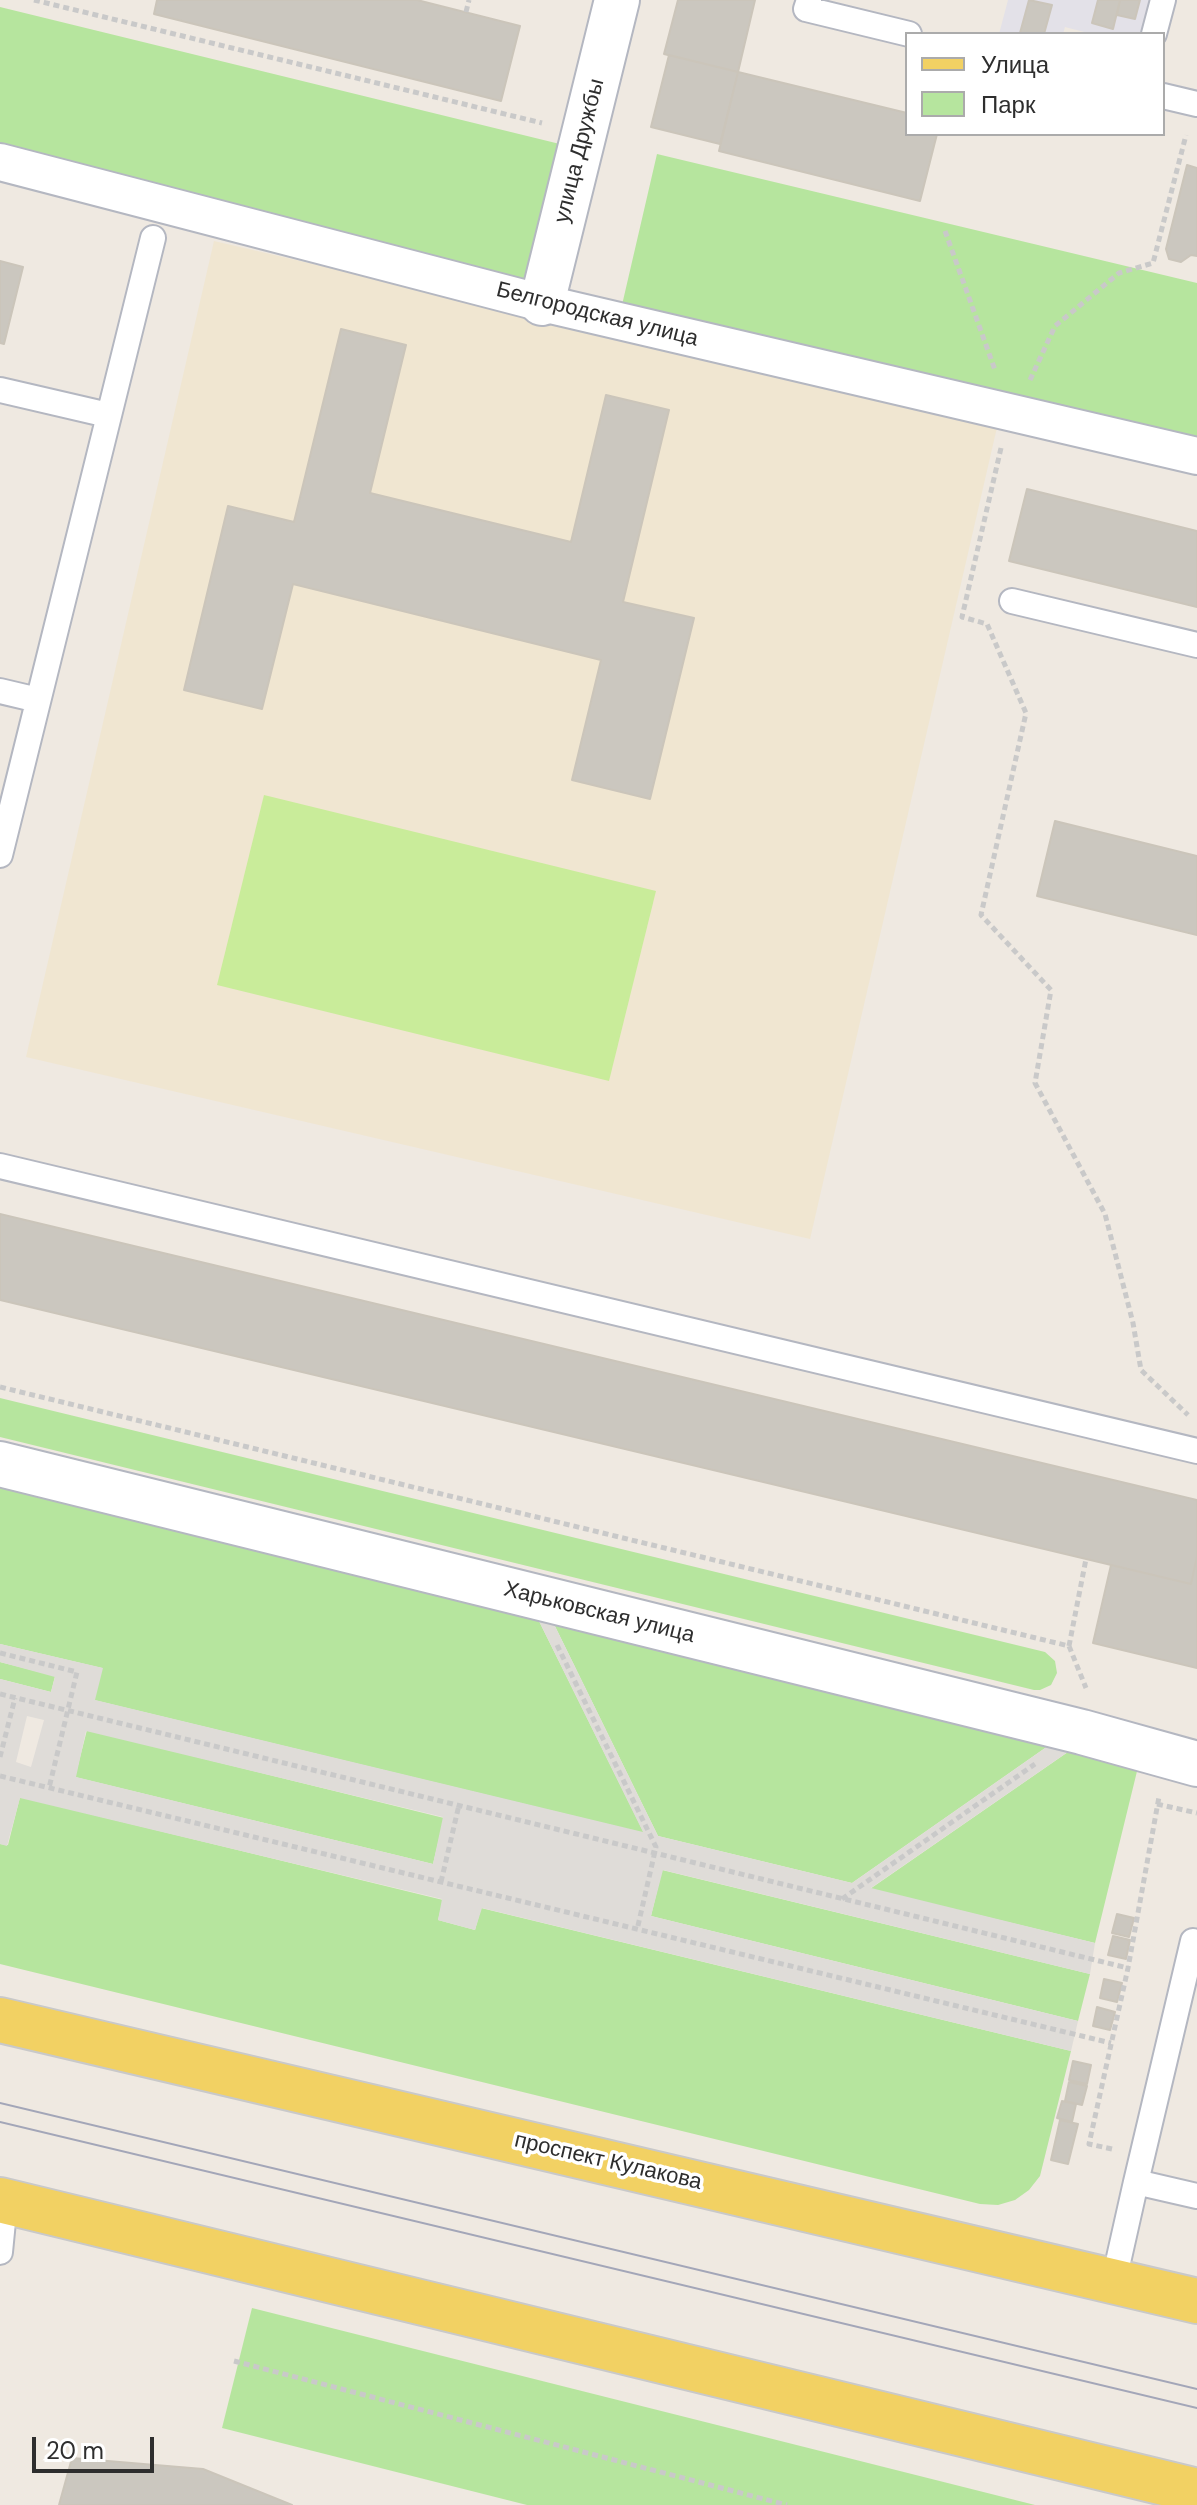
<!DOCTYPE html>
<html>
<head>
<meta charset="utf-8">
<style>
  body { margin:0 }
  #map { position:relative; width:1197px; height:2505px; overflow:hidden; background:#efe9e1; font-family:"DM Sans",sans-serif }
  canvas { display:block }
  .legend { position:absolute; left:905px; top:32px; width:260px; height:104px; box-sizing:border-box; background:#fff; border:2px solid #ababab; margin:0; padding:10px 14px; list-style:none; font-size:24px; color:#2e2e2e }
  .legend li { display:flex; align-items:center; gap:16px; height:40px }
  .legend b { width:40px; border:2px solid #ababab }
  .scale { position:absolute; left:32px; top:2437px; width:122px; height:36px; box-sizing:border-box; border:4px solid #2e2e2e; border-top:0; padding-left:10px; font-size:24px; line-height:28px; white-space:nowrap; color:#2e2e2e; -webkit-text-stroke:6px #fff; paint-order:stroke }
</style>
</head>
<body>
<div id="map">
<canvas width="1197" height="2505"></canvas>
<ul class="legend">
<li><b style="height:10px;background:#f2d163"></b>Улица</li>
<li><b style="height:22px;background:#b6e59e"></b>Парк</li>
</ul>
<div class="scale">20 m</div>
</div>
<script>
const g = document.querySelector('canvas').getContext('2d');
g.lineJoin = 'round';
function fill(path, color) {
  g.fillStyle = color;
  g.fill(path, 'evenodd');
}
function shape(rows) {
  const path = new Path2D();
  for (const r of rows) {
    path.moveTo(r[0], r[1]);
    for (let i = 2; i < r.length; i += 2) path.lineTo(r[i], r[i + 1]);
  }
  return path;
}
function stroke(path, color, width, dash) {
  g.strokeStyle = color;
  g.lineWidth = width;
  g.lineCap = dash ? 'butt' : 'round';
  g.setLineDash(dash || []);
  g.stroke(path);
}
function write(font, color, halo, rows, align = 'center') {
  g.font = font + ' "DM Sans",sans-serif';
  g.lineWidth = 7;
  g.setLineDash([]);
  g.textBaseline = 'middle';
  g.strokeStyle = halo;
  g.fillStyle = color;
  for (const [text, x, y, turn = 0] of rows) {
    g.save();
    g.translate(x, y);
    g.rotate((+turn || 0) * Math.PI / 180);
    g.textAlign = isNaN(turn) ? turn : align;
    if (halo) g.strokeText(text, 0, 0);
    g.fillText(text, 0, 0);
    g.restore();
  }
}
const industrial = shape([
  [1008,0,1175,0,1163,51,1163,34,1092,34,1065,27,1063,34,999,34]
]);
const education = shape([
  [214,241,998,423,810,1239,26,1057]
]);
const green = shape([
  [0,7,568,146,530,309,0,180],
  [657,154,1197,283,1197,443,622,305],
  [0,1398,1045,1652,1055,1661,1057,1673,1051,1685,1040,1690,1034,1690,0,1437],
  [0,1482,535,1613,644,1833,94,1700,102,1668,0,1644],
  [550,1616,1058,1739,852,1883,658,1836],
  [0,1662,55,1676,51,1692,0,1679],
  [87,1730,444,1818,433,1864,75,1777],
  [1078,1745,1140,1759,1095,1943,870,1889],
  [20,1797,443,1900,438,1920,475,1930,481,1908,1071,2051,1040,2176,1029,2190,1015,2200,998,2205,980,2204,0,1964,0,1844,8,1845],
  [662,1870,1090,1974,1078,2021,651,1916],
  [252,2308,1035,2505,527,2505,222,2428]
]);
const pitch = shape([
  [264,795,656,891,609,1081,217,985]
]);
const plaza = shape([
  [535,1613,550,1616,658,1836,852,1883,1058,1739,1078,1745,871,1888,1095,1943,1090,1974,663,1870,651,1916,1078,2021,1071,2051,482,1908,475,1930,438,1920,442,1899,20,1798,7,1846,0,1844,0,1679,51,1692,55,1677,0,1662,0,1644,103,1668,95,1700,643,1832],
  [27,1716,44,1720,31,1767,16,1762],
  [86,1731,443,1817,433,1864,76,1777]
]);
const building = shape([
  [157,0,417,0,520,26,501,101,154,14,157,0],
  [678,0,755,0,738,72,664,54,678,0],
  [1029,0,1052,5,1044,34,1020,33,1029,0],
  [1098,0,1120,0,1113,29,1092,23,1098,0],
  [1120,0,1140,0,1135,19,1117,15,1120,0],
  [669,55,738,72,720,144,651,127,669,55],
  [738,72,907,113,907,134,937,134,920,201,719,151,738,72],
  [1187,165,1197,168,1197,256,1191,255,1181,262,1169,259,1166,249,1187,165],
  [0,261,23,267,4,344,0,343,0,261],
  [341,329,406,345,370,493,571,542,606,395,669,410,623,602,694,618,650,799,572,780,601,660,293,584,262,709,184,690,228,506,294,522,341,329],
  [1027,489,1197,531,1197,607,1009,561,1027,489],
  [1055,821,1197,856,1197,935,1037,896,1055,821],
  [0,1214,1197,1500,1197,1557,1191,1584,0,1300,0,1214],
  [1197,1557,1197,1668,1093,1643,1111,1565,1191,1584,1197,1557],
  [1117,1914,1134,1918,1129,1937,1112,1933,1117,1914],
  [1113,1936,1130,1940,1126,1959,1108,1955,1113,1936],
  [1104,1979,1122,1983,1117,2002,1100,1998,1104,1979],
  [1097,2007,1115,2012,1110,2030,1093,2026,1097,2007],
  [1073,2061,1091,2065,1087,2084,1069,2080,1073,2061],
  [1069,2082,1087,2086,1082,2105,1065,2101,1069,2082],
  [1062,2101,1076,2104,1072,2122,1057,2118,1062,2101],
  [1060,2120,1078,2124,1068,2164,1051,2160,1060,2120],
  [72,2458,203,2469,292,2505,59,2505,72,2458]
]);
const path = shape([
  [34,0,542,123],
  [466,12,469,0],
  [945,231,995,370],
  [1030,380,1055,326,1119,273,1153,263,1186,135],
  [1001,448,962,617,987,624,1026,713,981,915,1051,990,1035,1083,1105,1214,1133,1323,1141,1370,1188,1415],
  [0,1387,1069,1646,1086,1688],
  [557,1645,656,1847,637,1930],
  [1069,1646,1086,1559],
  [0,1653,77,1672,49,1788],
  [0,1694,1128,1968],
  [0,1757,15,1698],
  [0,1776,1111,2043],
  [1157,1804,1197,1813],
  [441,1882,459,1805],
  [842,1899,1035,1764],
  [1112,2149,1089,2144,1128,1968,1159,1797],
  [234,2361,787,2505]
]);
const service = shape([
  [809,0,806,9,909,34],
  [1154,34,1163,0],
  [1163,96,1197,104],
  [0,390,108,415],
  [1012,601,1197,645],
  [0,691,38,700],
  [0,855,153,238],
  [0,1166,1197,1451],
  [1136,2182,1193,1941],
  [0,2252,5,2201],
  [1114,2280,1136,2182,1197,2196]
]);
const pedestrian = shape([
  [0,162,542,303,1197,456]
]);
const tertiary = shape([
  [542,303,617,0],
  [0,1464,1082,1732,1197,1764]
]);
const primary = shape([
  [0,2020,1197,2301],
  [0,2200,1197,2491]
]);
const tram = shape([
  [0,2103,1197,2389],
  [0,2122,1197,2408]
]);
const streetNames = [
  ["улица Дружбы",580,151,-76],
  ["Белгородская улица",597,315,14],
  ["Харьковская улица",599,1613,14],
  ["проспект Кулакова",608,2162,13]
];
fill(industrial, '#e3e1e8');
fill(education, '#f0e6d1');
fill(green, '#b6e59e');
fill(pitch, '#c9ec9a');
fill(plaza, '#dfdcd8');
fill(building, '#cbc7bf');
stroke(building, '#cbc5ba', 2);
stroke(service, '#b4b7c1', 28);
stroke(pedestrian, '#b4b7c1', 40);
stroke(tertiary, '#b4b7c1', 48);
stroke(primary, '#c9c9c9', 48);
stroke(path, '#c9c9c9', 5, [6, 4]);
stroke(service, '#fff', 24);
stroke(pedestrian, '#fff', 36);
stroke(tertiary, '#fff', 44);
stroke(primary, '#f2d163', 44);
stroke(tram, '#a3a6b8', 2);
write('22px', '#2e2e2e', '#fff', streetNames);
</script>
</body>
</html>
